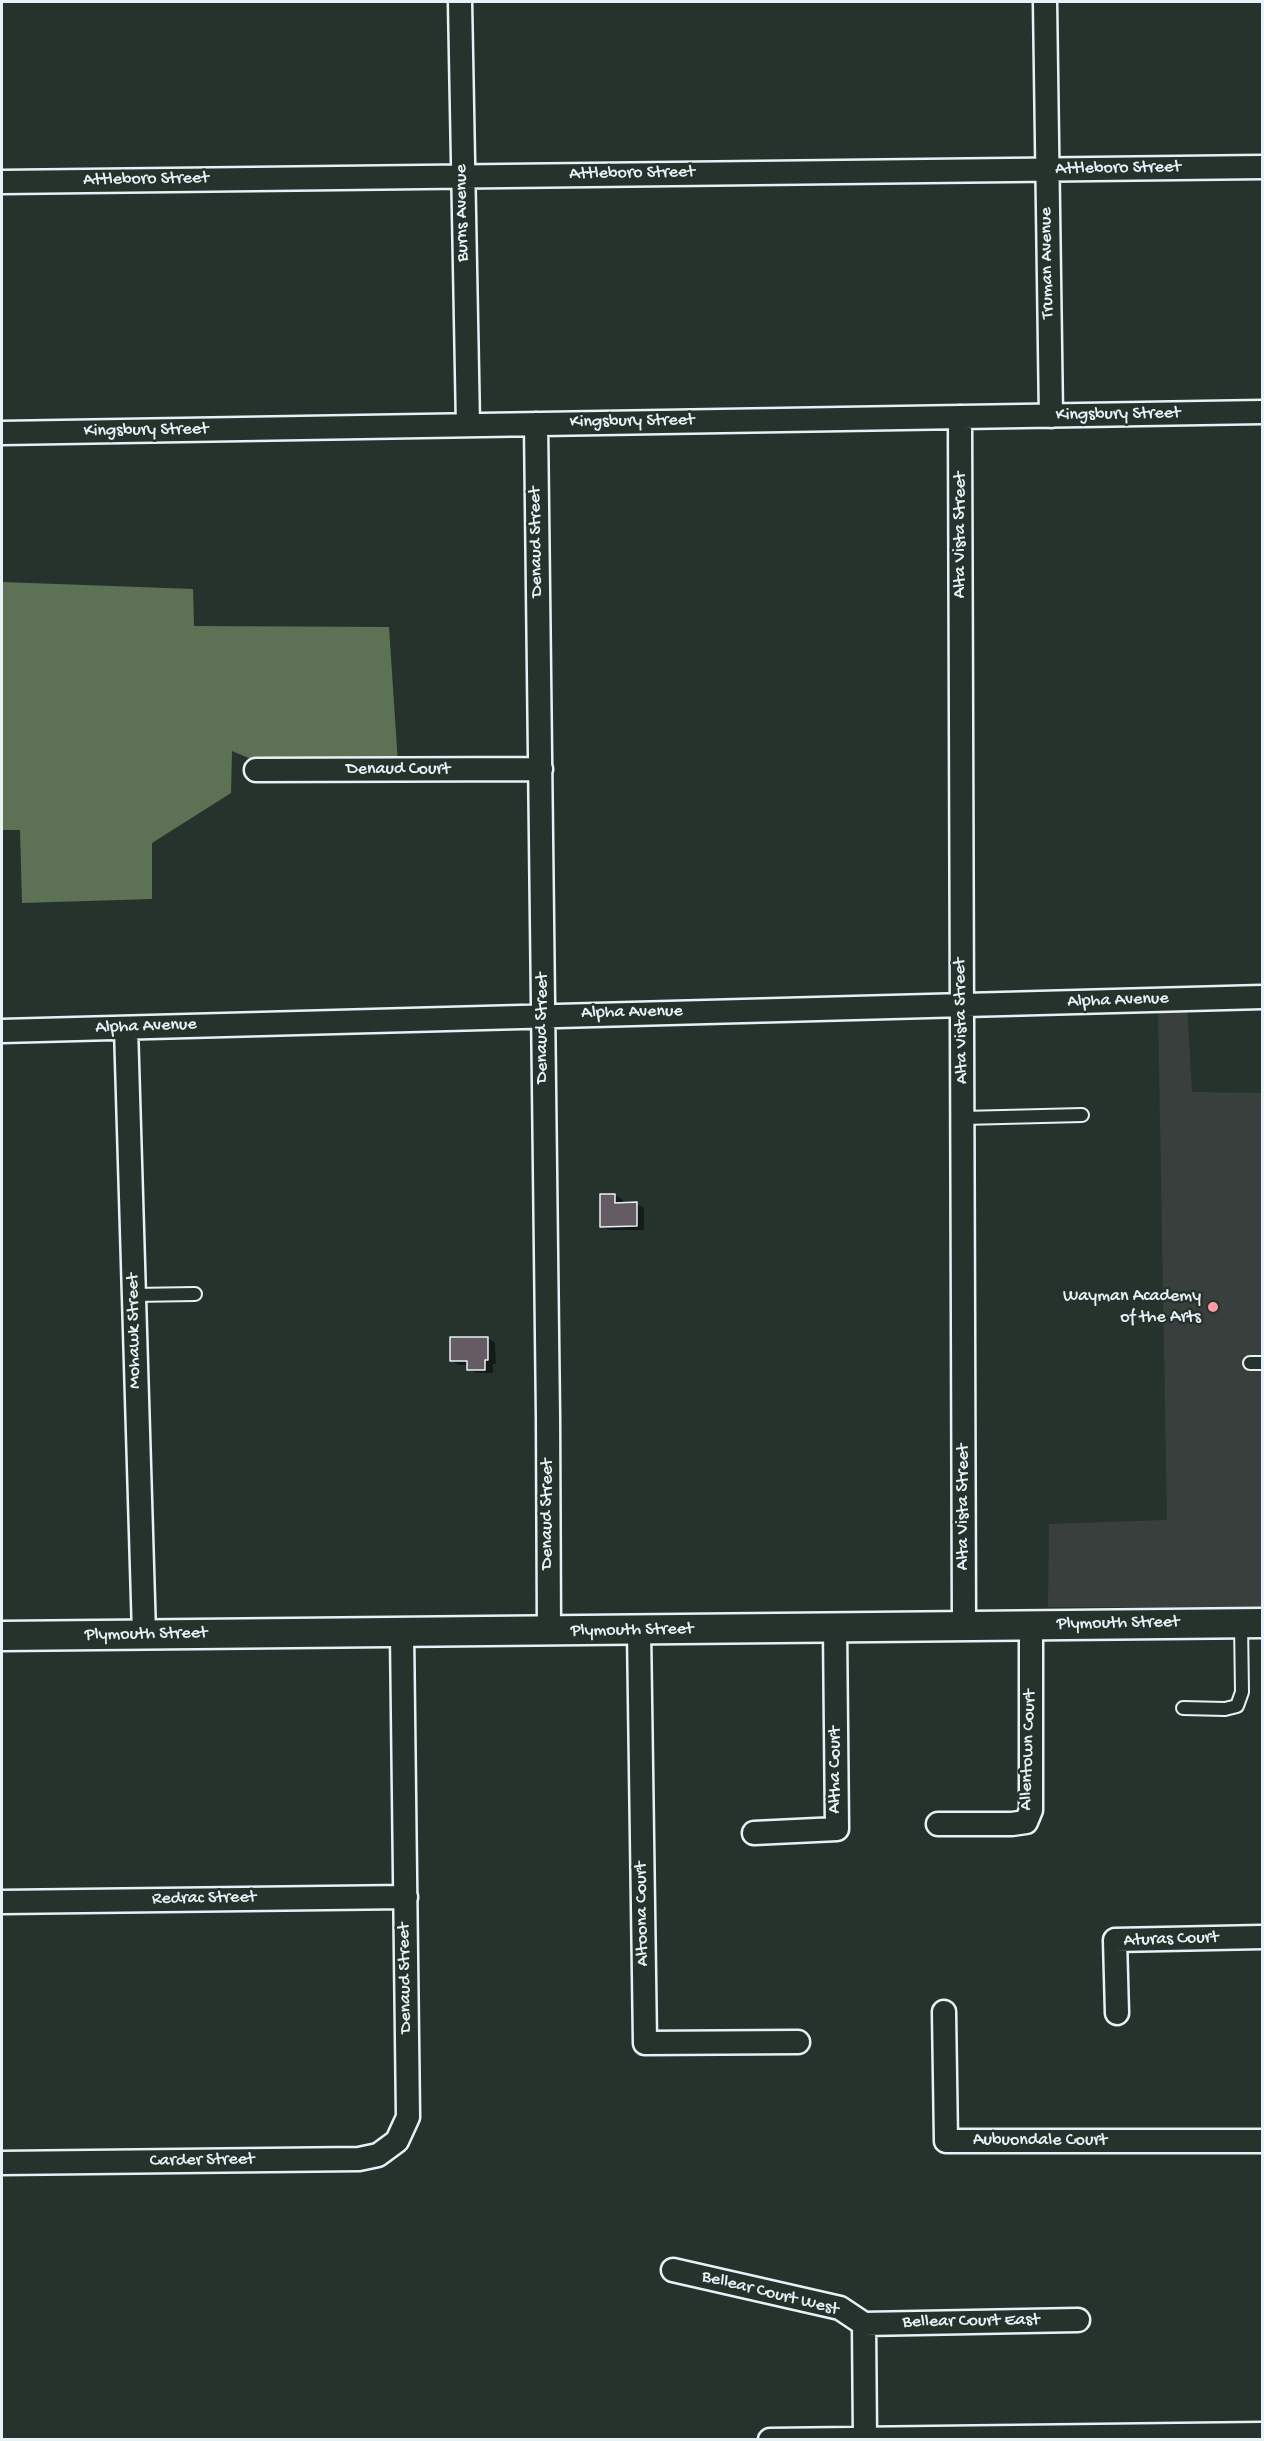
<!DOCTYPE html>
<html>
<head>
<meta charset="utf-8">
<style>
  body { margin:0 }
  #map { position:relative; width:1264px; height:2441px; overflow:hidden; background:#26332d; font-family:"Gochi Hand",sans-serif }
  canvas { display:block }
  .frame { position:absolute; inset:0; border:3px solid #e8f1f8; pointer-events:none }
</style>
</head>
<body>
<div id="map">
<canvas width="1264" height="2441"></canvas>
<div class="frame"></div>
</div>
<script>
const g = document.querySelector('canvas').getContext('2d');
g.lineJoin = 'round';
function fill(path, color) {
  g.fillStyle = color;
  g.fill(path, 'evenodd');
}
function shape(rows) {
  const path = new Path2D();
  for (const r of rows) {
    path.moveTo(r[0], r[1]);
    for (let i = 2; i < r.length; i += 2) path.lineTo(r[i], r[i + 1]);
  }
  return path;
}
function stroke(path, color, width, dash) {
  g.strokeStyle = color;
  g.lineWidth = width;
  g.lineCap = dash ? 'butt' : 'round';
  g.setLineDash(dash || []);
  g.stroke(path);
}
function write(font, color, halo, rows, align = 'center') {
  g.font = font + ' "Gochi Hand",sans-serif';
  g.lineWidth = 5;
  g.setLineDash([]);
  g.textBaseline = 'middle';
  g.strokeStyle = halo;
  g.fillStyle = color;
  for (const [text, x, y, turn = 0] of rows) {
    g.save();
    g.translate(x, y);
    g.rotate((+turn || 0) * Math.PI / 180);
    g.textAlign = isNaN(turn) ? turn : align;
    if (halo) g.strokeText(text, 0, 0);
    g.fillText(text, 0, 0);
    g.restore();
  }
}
const built = shape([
  [1187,1006,1192,1092,1262,1093,1262,1607,1048,1607,1049,1524,1167,1520,1158,1008]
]);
const green = shape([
  [2,582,193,589,194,626,389,627,398,764,256,761,232,751,231,793,152,843,152,899,22,903,20,830,2,830]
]);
const shadow = shape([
  [615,1195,623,1200,623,1204,636,1204,644,1208,644,1230,609,1230,601,1226,601,1196],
  [488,1338,495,1343,496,1364,493,1364,493,1373,477,1373,469,1369,469,1365,459,1365,451,1360]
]);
const building = shape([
  [600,1194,615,1194,615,1203,637,1202,637,1226,600,1227,600,1194],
  [450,1337,488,1337,488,1360,485,1360,485,1370,467,1370,467,1361,450,1361,450,1337]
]);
const service = shape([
  [963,1118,1082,1115],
  [134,1295,195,1294],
  [1250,1363,1262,1363],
  [1183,1708,1225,1709,1237,1706,1242,1692,1241,1623]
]);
const minor = shape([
  [460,2,468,425],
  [1045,2,1051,416],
  [2,182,1262,167],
  [960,417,964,1625],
  [536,424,548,1416,549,1632],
  [2,433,1262,412],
  [256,770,541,769],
  [126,1028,144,1634],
  [2,1031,1262,997],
  [639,1631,645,2043,798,2042],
  [938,1824,1012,1824,1026,1822,1031,1810,1031,1625],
  [754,1833,837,1829,835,1628],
  [2,1902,406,1897],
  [944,2012,946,2141,1262,2141],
  [1117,2013,1115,1940,1262,1937],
  [2,2163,359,2159,378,2155,397,2141,408,2117,402,1633],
  [673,2270,840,2308,864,2324],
  [864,2324,1078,2320],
  [864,2324,865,2438],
  [770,2440,1262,2434]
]);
const tertiary = shape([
  [2,1636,1262,1623]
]);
const markers = [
  [1213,1307,6,"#ff9aa2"]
];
const streetNames = [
  ["Attleboro Street",1118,169,-1],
  ["Attleboro Street",632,174,-1],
  ["Attleboro Street",146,180,-1],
  ["Burns Avenue",463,213,-91],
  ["Truman Avenue",1048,263,-91],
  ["Kingsbury Street",1118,415,-1],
  ["Kingsbury Street",632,422,-1],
  ["Kingsbury Street",146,431,-1],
  ["Alta Vista Street",961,535,-90],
  ["Denaud Street",537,542,-91],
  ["Denaud Court",398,770],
  ["Alpha Avenue",1118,1001,-2],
  ["Alpha Avenue",632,1013,-1],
  ["Alta Vista Street",962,1021,-91],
  ["Alpha Avenue",146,1027,-2],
  ["Denaud Street",543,1028,-90],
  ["Mohawk Street",135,1331,-91],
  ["Alta Vista Street",964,1507,-90],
  ["Denaud Street",548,1514,-90],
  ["Plymouth Street",1118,1624,-1],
  ["Plymouth Street",632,1631,-1],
  ["Plymouth Street",146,1635,-1],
  ["Allentown Court",1029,1750,-88],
  ["Altha Court",836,1770,-90],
  ["Redrac Street",204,1899,-1],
  ["Altoona Court",643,1914,-91],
  ["Aturas Court",1171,1940,-2],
  ["Denaud Street",406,1978,-91],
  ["Aubuondale Court",1040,2141],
  ["Carder Street",202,2161,-1],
  ["Bellear Court West",770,2294,14],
  ["Bellear Court East",971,2322,-1]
];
const poiNames = [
  ["Wayman Academy",1201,1297],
  ["of the Arts",1201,1318]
];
fill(built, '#393f3d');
fill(green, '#5d7255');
fill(shadow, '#0007');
fill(building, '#655c63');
stroke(building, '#e8f1f8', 1.5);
stroke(service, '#e8f1f8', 16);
stroke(minor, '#e8f1f8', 27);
stroke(tertiary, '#e8f1f8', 33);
stroke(service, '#26332d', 12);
stroke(minor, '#26332d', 22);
stroke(tertiary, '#26332d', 28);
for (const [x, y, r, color] of markers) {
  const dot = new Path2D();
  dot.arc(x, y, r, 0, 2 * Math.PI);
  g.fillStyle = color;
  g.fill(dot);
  stroke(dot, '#26332d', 2);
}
write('18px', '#e8f1f8', '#26332d', streetNames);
write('18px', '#e8f1f8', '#26332d', poiNames, 'right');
</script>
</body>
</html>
